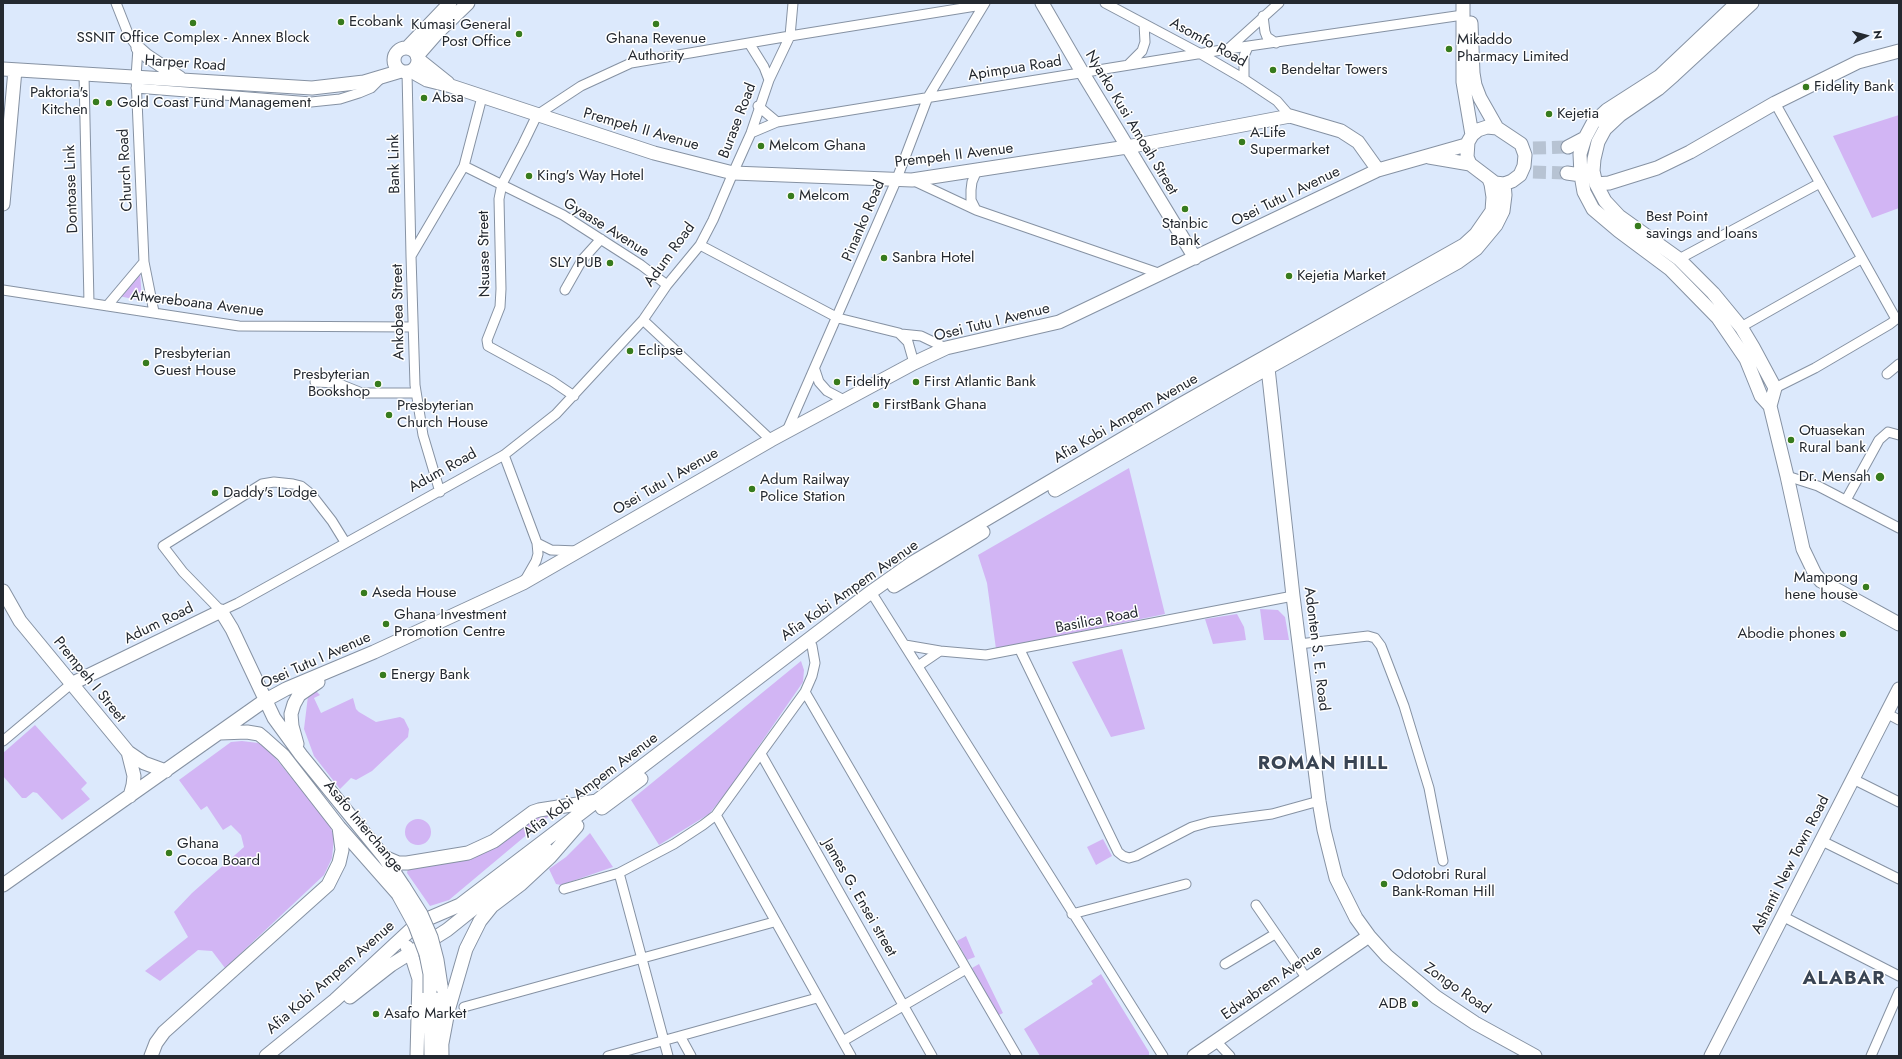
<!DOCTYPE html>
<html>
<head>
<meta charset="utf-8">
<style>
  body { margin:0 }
  #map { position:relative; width:1902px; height:1059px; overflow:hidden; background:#dce9fc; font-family:Jost,sans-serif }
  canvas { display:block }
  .frame { position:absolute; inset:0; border:4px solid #242930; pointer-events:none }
  .north { position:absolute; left:1846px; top:16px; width:40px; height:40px; -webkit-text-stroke:3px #fff; paint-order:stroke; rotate:84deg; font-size:11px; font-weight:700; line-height:16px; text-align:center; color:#242930 }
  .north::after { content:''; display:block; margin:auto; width:14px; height:18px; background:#242930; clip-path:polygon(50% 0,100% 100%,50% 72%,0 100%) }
</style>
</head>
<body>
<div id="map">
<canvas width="1902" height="1059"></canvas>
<div class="frame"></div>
<div class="north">N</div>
</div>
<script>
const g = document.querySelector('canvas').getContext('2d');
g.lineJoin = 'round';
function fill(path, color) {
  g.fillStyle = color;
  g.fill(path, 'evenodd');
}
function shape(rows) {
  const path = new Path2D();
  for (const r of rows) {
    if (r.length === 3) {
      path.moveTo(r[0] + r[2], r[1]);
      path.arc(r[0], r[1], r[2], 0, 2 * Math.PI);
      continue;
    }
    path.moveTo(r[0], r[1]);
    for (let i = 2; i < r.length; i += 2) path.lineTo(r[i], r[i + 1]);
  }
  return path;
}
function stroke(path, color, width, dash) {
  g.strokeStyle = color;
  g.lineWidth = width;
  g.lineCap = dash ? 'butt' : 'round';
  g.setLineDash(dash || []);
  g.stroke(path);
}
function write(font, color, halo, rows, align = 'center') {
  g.font = font + ' Jost,sans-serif';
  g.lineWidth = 3;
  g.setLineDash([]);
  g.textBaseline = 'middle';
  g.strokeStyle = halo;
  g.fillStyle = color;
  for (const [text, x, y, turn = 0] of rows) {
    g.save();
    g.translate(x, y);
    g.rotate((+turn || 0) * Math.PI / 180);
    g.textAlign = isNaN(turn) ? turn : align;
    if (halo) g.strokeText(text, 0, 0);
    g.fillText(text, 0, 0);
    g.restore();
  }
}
const green = shape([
  [1899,115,1899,208,1872,218,1833,136],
  [140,271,142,301,119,296],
  [1129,468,1165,614,996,649,987,583,978,555],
  [1260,609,1278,610,1285,617,1289,640,1264,640],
  [1237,614,1244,627,1246,640,1213,644,1205,619],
  [1122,649,1145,729,1111,737,1072,662],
  [801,661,804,670,803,682,727,792,709,814,659,845,631,800],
  [316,691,320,695,314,698,321,713,353,698,356,709,359,712,376,722,400,717,404,719,409,729,408,737,372,771,356,780,351,778,340,789,314,756,304,729,308,696],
  [35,725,87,783,81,789,90,799,62,820,37,793,33,792,26,798,22,798,3,776,3,753],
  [242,741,258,743,268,749,329,823,334,837,332,858,324,875,225,968,212,951,198,950,160,981,145,971,188,937,174,912,192,893,244,847,241,835,231,825,223,830,207,806,201,810,179,780,231,742],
  [554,812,449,900,430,906,407,873,408,868,478,856,493,848,534,817],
  [418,832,13],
  [590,833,613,867,561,885,556,884,549,869,566,857],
  [1103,839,1112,856,1096,865,1087,847],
  [966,936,975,957,967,960,957,941],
  [979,964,1003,1013,997,1016,972,968],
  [1101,974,1149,1052,1149,1056,1040,1056,1024,1029,1093,984,1091,981]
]);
const secondaryTunnel = shape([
  [1533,148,1568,147],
  [1533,172,1567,173]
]);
const street = shape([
  [116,3,129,36,138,48,136,77,144,262,154,312],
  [1105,3,1201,54,1244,79,1277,101,1290,116],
  [1263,16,1265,32,1267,37,1276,43],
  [749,43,764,67,769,80],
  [1228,49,1279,3],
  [1128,65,1142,51,1145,42,1144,24],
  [407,72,411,256],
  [84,75,89,303],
  [1244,79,1244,56,1248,47],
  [136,88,311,102,340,99,359,93,371,88,381,78],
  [1775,103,1896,319],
  [758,106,777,122],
  [751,133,777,122,1228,49,1463,15],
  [464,166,563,215,641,265,667,285],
  [912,180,976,210,1161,274],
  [976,210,971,200,971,190,972,182,977,170],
  [700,245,838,318,899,333,908,342,914,363],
  [1679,259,1820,183],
  [3,290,239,326,412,327],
  [565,290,582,260,601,239],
  [107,306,144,262],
  [643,320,771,440],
  [1741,327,1861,259],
  [901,334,921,336,946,348],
  [815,370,819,382,827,391,846,401],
  [1887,374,1899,364],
  [315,382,337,383,362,393,416,393],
  [1775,388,1815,368,1890,324,1899,317],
  [574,396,552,381,488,346,487,340,500,307,501,289,499,199,502,184,523,144,537,115,581,86,631,63,790,36,982,5],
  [786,433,896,181,928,97,985,3],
  [504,455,537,543,538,554,536,561,524,582],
  [1787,476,1818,486,1899,528],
  [440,492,423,435,415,385,411,256,464,166,482,97],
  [1846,500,1879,440,1888,432,1899,435],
  [345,542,332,521,311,494,301,486,293,484,274,482,262,484,163,546,183,572,221,611,238,603,504,455,556,414,643,320,667,285,700,245,713,220,733,173,751,133,769,80,790,36,793,3],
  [537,543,551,550,578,551],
  [871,592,1163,1056],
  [1299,644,1368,636,1375,638,1381,646,1404,706,1429,788,1443,861],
  [905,645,940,651,986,655,1293,596],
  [1020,650,1118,852,1123,856,1129,858,1136,856,1192,827,1210,822,1272,814,1319,801],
  [918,666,940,651],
  [805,692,1017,1056],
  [1886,713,1899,720],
  [3,741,71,684],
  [761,754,932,1056],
  [1853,779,1899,802],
  [716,815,851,1056],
  [1822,841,1899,879],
  [619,873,674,844,703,825,716,815,805,692,812,676,815,663,812,646,808,639],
  [564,889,619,873,668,1056],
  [1256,905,1307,979],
  [1072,914,1186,884],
  [1784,917,1899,976],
  [1225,964,1275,934],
  [464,1007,774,922],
  [680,1036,691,1056],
  [843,1041,966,969],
  [1216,1041,1230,1056],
  [608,1056,817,998],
  [1871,1056,1899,992]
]);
const secondary = shape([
  [1042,3,1082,72,1195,258],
  [1463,3,1463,82,1472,135],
  [1737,3,1660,76,1607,110,1593,123,1585,138,1580,154,1581,175,1584,192,1593,209,1619,231,1670,269,1718,318,1746,359,1761,396,1770,406],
  [1752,3,1674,75,1658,89,1620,115,1605,129,1598,142,1594,159,1593,171,1596,184,1605,201,1619,216,1679,259,1713,293,1741,327,1753,347,1775,388,1770,406,1787,476,1803,549,1815,574,1821,581,1899,624],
  [1471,23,1473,73,1475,85,1480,98,1497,128],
  [138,48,147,56,180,78],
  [407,48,450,3],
  [406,60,12],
  [417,56,438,32,468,3],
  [418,59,448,83],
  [3,69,312,88,364,82,401,71],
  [411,71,427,80,451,86,654,153,733,173,912,180,1127,147,1290,116,1341,131,1358,142,1378,170],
  [1487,127,1497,128,1521,144,1525,155,1524,166,1520,175,1512,181,1504,184,1495,183,1470,164,1467,157,1468,142,1472,135,1478,130,1487,127],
  [1568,147,1585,138],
  [1429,157,1470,164],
  [1567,173,1581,175],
  [1596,184,1609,183,1657,168,1690,152,1775,103,1858,62,1899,51],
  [3,204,15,70],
  [1265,360,1268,368,1293,596,1319,801,1324,830,1336,878,1356,918,1369,936,1387,956,1436,997,1475,1023,1535,1056],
  [1055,490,1248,379,1458,262,1476,249,1496,225,1503,211,1505,195,1504,184],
  [894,586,983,532],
  [3,591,20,621,128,752,144,763,166,771],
  [71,684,221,611,232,629,274,718,301,755,384,857,404,887],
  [220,733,247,732,259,734,265,739,283,755,339,827,398,894],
  [297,744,292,726,291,714,294,704,299,695,318,682],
  [128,752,134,776,133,785,130,796],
  [602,808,641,779],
  [384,857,398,863,407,863,468,853,494,841,533,812,539,810,597,801],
  [3,885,264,701,286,689,374,652,523,583,771,440,914,363,946,348,1059,322,1378,170,1466,145],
  [407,947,411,954,419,979,417,1056],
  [441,986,442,1056],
  [430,993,431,1056],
  [350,997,391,965,447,930,547,850],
  [442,1043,448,1011,466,949,480,921,492,906,521,884,550,857,577,826],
  [151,1056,156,1043,164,1032,328,885,339,863,342,850,339,827],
  [266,1056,335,1000,418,923,460,905,871,592,912,563,1178,406,1464,245,1476,234,1492,211,1493,197,1491,184,1489,179],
  [1194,1056,1369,936],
  [1711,1056,1899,689]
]);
const secondaryBridge = shape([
  [404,887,421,914,431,937,437,960,441,986],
  [398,894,415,925,426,954,430,974,430,993]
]);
const markers = [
  [341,22,4,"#377b1d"],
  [193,23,4,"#377b1d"],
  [656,24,4,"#377b1d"],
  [519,34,4,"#377b1d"],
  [1449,49,4,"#377b1d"],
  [1273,70,4,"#377b1d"],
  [1806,87,4,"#377b1d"],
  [424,98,4,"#377b1d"],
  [96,102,4,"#377b1d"],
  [109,103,4,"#377b1d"],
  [1549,114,4,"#377b1d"],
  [1242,142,4,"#377b1d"],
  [761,146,4,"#377b1d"],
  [529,176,4,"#377b1d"],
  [791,196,4,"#377b1d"],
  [1185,209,4,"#377b1d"],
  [1638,226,4,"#377b1d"],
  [884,258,4,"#377b1d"],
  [610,263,4,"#377b1d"],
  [1289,276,4,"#377b1d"],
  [630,351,4,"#377b1d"],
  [146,363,4,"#377b1d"],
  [837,382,4,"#377b1d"],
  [916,382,4,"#377b1d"],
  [378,384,4,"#377b1d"],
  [876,405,4,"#377b1d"],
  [389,415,4,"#377b1d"],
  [1791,440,4,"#377b1d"],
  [1880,477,5,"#377b1d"],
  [752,489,4,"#377b1d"],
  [215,493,4,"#377b1d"],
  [1866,587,4,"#377b1d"],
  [364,593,4,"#377b1d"],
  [386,624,4,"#377b1d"],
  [1843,634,4,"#377b1d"],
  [383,675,4,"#377b1d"],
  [169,853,4,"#377b1d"],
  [1384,884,4,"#377b1d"],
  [1415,1004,4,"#377b1d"],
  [376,1014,4,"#377b1d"]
];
const poiNames = [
  ["Ecobank",349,22],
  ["Kumasi General",511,25,"right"],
  ["Post Office",511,42,"right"],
  ["SSNIT Office Complex - Annex Block",193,38,"center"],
  ["Ghana Revenue",656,39,"center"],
  ["Authority",656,56,"center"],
  ["Mikaddo",1457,40],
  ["Pharmacy Limited",1457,57],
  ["Bendeltar Towers",1281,70],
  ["Fidelity Bank",1814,87],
  ["Paktoria's",88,93,"right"],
  ["Kitchen",88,110,"right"],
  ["Absa",432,98],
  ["Gold Coast Fund Management",117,103],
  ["Kejetia",1557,114],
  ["A-Life",1250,133],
  ["Supermarket",1250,150],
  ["Melcom Ghana",769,146],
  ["King's Way Hotel",537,176],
  ["Melcom",799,196],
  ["Best Point",1646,217],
  ["savings and loans",1646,234],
  ["Stanbic",1185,224,"center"],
  ["Bank",1185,241,"center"],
  ["Sanbra Hotel",892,258],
  ["SLY PUB",602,263,"right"],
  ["Kejetia Market",1297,276],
  ["Eclipse",638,351],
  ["Presbyterian",154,354],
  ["Guest House",154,371],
  ["Presbyterian",370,375,"right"],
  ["Bookshop",370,392,"right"],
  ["Fidelity",845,382],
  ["First Atlantic Bank",924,382],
  ["FirstBank Ghana",884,405],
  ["Presbyterian",397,406],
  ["Church House",397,423],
  ["Otuasekan",1799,431],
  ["Rural bank",1799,448],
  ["Dr. Mensah",1871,477,"right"],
  ["Adum Railway",760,480],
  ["Police Station",760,497],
  ["Daddy's Lodge",223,493],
  ["Mampong",1858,578,"right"],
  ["hene house",1858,595,"right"],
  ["Aseda House",372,593],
  ["Ghana Investment",394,615],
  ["Promotion Centre",394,632],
  ["Abodie phones",1835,634,"right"],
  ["Energy Bank",391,675],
  ["Ghana",177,844],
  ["Cocoa Board",177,861],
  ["Odotobri Rural",1392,875],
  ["Bank-Roman Hill",1392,892],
  ["ADB",1407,1004,"right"],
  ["Asafo Market",384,1014]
];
const streetNames = [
  ["Asomfo Road",1208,43,29],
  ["Harper Road",185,64,4],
  ["Apimpua Road",1015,69,-9],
  ["Burase Road",738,121,-69],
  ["Nyarko Kusi Amoah Street",1131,123,59],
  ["Prempeh II Avenue",641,130,16],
  ["Prempeh II Avenue",954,156,-7],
  ["Bank Link",395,164,-91],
  ["Church Road",126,170,-93],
  ["Dontoase Link",72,189,-92],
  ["Osei Tutu I Avenue",1286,197,-26],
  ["Pinanko Road",864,221,-67],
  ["Gyaase Avenue",606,228,32],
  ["Nsuase Street",485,254,-91],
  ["Adum Road",670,255,-54],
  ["Atwereboana Avenue",197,304,7],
  ["Ankobea Street",399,312,-91],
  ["Osei Tutu I Avenue",992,323,-14],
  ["Afia Kobi Ampem Avenue",1126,419,-30],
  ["Adum Road",443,471,-29],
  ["Osei Tutu I Avenue",666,482,-30],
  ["Afia Kobi Ampem Avenue",850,591,-35],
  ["Basilica Road",1097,621,-11],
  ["Adum Road",159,624,-26],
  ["Adonten S. E. Road",1316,649,83],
  ["Osei Tutu I Avenue",316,661,-24],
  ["Prempeh I Street",89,680,51],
  ["Afia Kobi Ampem Avenue",591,786,-37],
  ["Asafo Interchange",363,827,50],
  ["Ashanti New Town Road",1791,865,-63],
  ["James G. Ensei street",859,898,60],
  ["Afia Kobi Ampem Avenue",331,978,-41],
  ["Edwabrem Avenue",1272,983,-35],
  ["Zongo Road",1457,989,35]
];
const districtNames = [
  ["ROMAN HILL",1323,764],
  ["ALABAR",1844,979]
];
fill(green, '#d2b5f4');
stroke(secondaryTunnel, '#b7c3d3', 13, [13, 6]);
stroke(street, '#8692a3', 11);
stroke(secondary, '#8692a3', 15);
stroke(street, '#fff', 9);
stroke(secondary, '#fff', 13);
stroke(secondaryBridge, '#8692a3', 15, []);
stroke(secondaryBridge, '#fff', 13);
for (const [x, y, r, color] of markers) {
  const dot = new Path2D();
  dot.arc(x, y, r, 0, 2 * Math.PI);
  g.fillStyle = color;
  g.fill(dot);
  stroke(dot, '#fff', 1.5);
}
write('15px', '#242930', '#fff', poiNames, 'left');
write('15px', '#242930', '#fff', streetNames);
g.letterSpacing = '1px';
write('bold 19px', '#394453', '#fff', districtNames);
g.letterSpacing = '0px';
</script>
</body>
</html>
